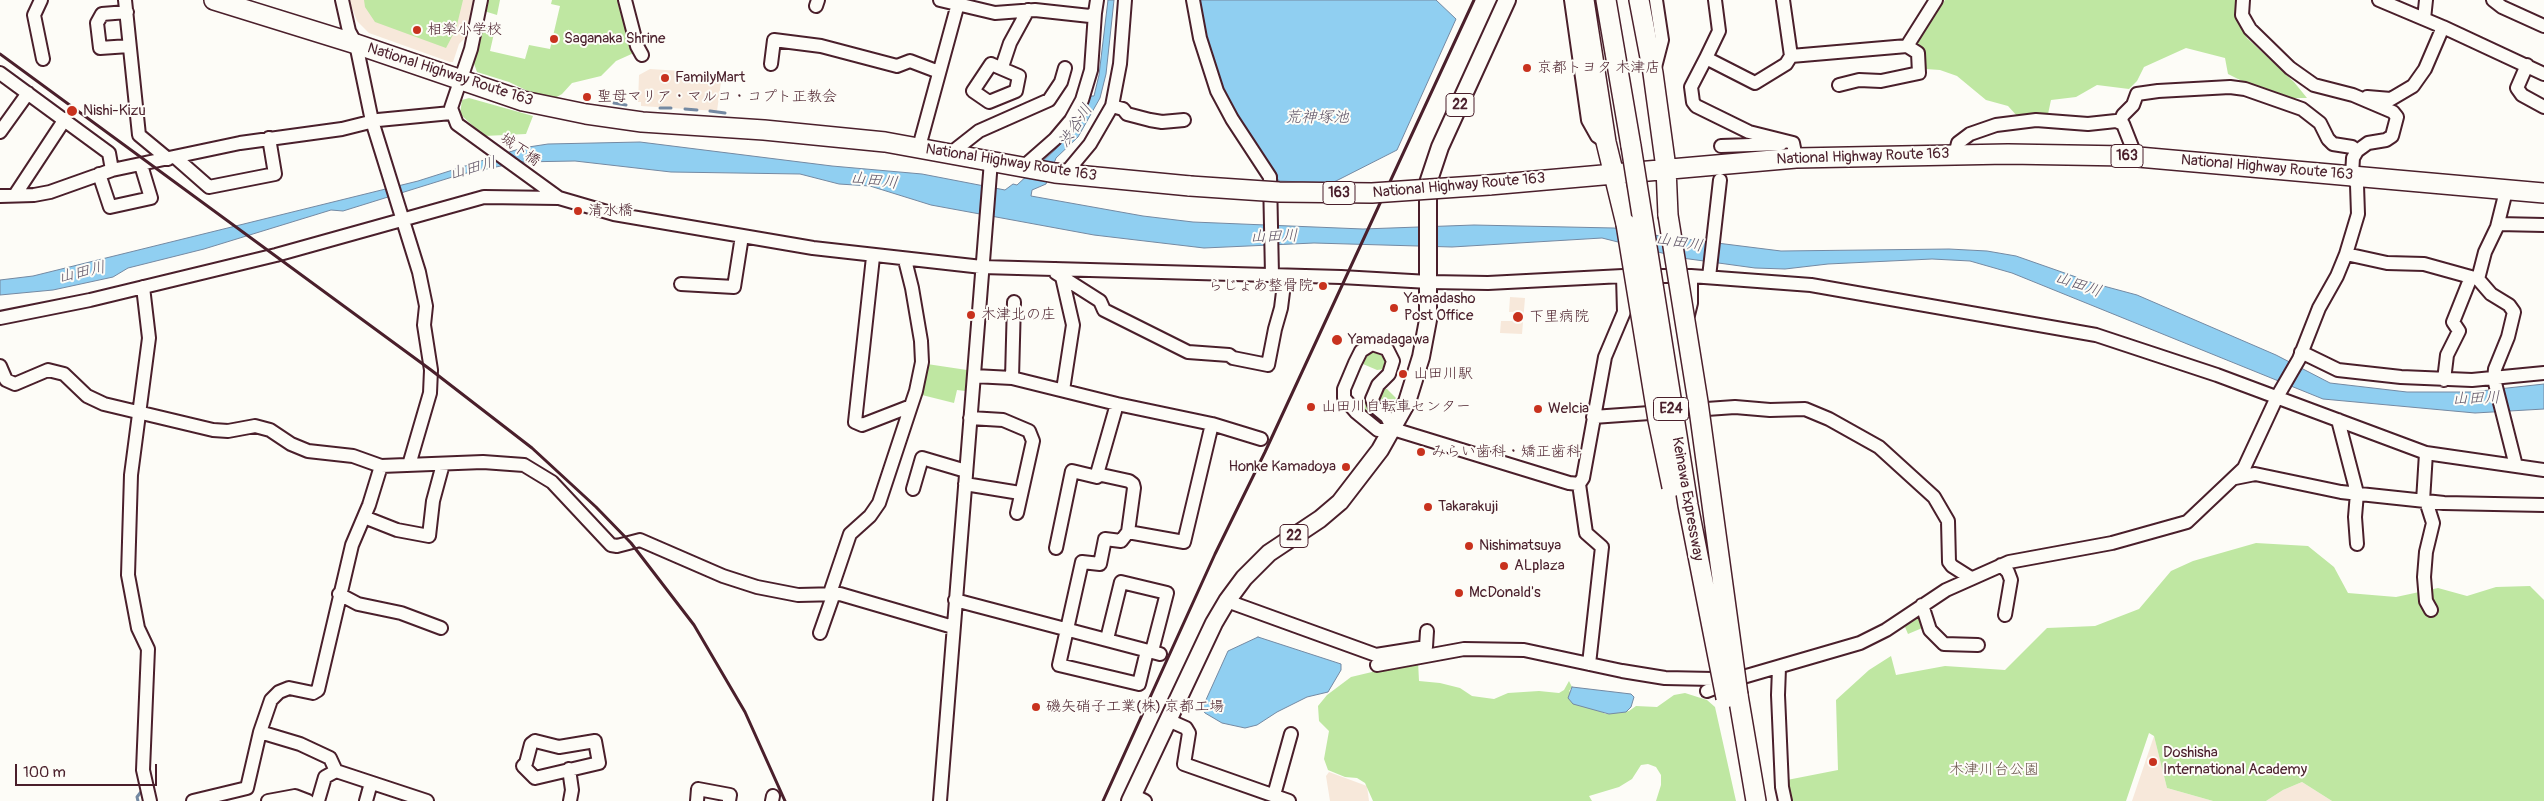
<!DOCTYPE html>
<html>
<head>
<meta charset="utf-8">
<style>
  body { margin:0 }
  #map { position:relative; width:2544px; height:801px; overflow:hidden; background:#fdfcf7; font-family:Pangolin,sans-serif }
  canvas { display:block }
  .scale { position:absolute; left:15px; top:764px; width:142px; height:22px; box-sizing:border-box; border:2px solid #4a1f2b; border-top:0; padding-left:6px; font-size:15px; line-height:18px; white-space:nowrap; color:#4a1f2b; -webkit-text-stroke:4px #fdfcf7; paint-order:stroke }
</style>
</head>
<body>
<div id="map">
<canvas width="2544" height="801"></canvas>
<div class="scale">100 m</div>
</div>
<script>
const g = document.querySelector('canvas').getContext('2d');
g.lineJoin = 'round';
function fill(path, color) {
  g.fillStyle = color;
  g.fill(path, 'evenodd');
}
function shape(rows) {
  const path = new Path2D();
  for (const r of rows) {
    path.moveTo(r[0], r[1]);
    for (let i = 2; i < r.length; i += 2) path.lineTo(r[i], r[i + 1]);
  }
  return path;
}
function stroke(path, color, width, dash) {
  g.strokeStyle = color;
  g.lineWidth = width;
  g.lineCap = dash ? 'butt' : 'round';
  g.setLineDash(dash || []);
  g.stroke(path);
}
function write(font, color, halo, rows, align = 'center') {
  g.font = font + ' Pangolin,"Klee One",sans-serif';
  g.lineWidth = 4;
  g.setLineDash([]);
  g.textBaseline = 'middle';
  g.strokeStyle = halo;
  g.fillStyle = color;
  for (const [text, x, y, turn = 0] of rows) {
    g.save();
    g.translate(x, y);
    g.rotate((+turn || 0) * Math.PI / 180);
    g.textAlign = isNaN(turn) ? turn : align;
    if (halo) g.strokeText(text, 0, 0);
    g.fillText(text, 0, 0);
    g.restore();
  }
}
const built = shape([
  [349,0,475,0,467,36,459,44,453,62,450,62,369,33,357,21],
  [650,69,681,71,681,79,710,72,722,75,717,111,641,106,641,102,638,102,639,75],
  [1510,297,1525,298,1522,334,1500,333,1501,321,1512,321,1513,312,1509,312],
  [2154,736,2167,788,2213,801,2132,801],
  [1329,772,1367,786,1369,801,1330,801,1326,776],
  [2302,782,2332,801,2266,801,2283,790]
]);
const green = shape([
  [364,0,463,0,456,29,446,48,375,22,365,7],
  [487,0,500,0,497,15,484,11],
  [552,0,622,0,636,52,616,61,601,76,572,83,562,94,555,98,530,92,509,82,477,72,473,61,480,26,495,29,490,51,525,59,529,45,550,49,560,6,551,4],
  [1945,0,2235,0,2235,15,2247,38,2294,82,2307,98,2287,98,2252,86,2228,74,2225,58,2186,48,2144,67,2137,81,2129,89,2097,85,2076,97,2051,100,2048,114,2018,117,2008,106,1986,100,1957,76,1940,70,1926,69,1924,56,1917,42],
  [469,98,533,116,526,134,484,136,460,114,462,100],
  [1373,352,1385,357,1387,361,1385,369,1377,370,1363,364,1364,359],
  [927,364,967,370,965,391,957,390,954,403,922,395],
  [1384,389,1387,389,1396,398,1387,410,1379,403,1378,398],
  [1356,399,1367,399,1381,419,1379,422,1363,412,1352,401],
  [2256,543,2308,546,2334,567,2348,593,2396,597,2438,588,2467,596,2496,587,2530,586,2544,600,2544,801,2332,801,2302,782,2283,790,2266,801,2213,801,2167,788,2154,736,2149,733,2126,801,1790,801,1787,780,1838,770,1836,700,1869,670,1891,656,1896,675,1945,666,2005,670,2047,628,2095,626,2139,609,2171,571,2193,561],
  [1921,616,1927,626,1908,634,1905,627],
  [1418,661,1419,681,1440,683,1460,688,1472,696,1494,699,1508,693,1539,691,1559,693,1564,690,1569,681,1572,687,1569,691,1595,709,1606,714,1629,711,1636,706,1657,707,1674,695,1685,693,1707,700,1715,707,1736,801,1656,801,1661,785,1661,775,1656,767,1648,764,1641,765,1632,779,1619,787,1589,796,1592,801,1373,801,1365,783,1357,778,1345,777,1328,770,1324,759,1329,731,1319,721,1318,706,1327,695,1351,677]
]);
const water = shape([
  [1108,0,1114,0,1106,74,1100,98,1078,137,1056,158,1046,184,1032,190,1031,196,1143,216,1193,222,1363,229,1474,225,1614,228,1653,235,1781,251,1949,249,1987,251,2016,256,2096,284,2137,295,2276,355,2330,383,2407,392,2471,392,2544,384,2544,409,2475,413,2323,399,2012,273,1970,261,1932,259,1828,264,1785,269,1755,268,1682,258,1602,238,1452,247,1314,243,1204,248,1094,235,931,205,870,186,839,184,800,174,671,172,575,161,520,162,462,174,343,211,331,210,204,249,128,268,113,277,53,290,0,295,0,280,33,276,418,181,522,148,548,144,640,142,832,166,922,174,1005,190,1013,184,1017,185,1056,149,1080,120,1091,96,1094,96,1099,75,1108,0],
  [1197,0,1436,0,1456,19,1397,150,1332,183,1279,181,1253,146,1219,84,1197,0],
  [1258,637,1341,664,1341,670,1328,692,1307,697,1277,712,1257,725,1245,728,1222,723,1205,713,1202,709,1205,702,1228,651,1258,637],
  [1572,687,1631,694,1634,697,1631,707,1626,712,1609,714,1573,704,1568,698,1572,687]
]);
const stream = shape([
  [614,103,626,105],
  [660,108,671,108],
  [685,109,697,110],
  [710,111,725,113],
  [138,801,137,797,144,788]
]);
const minor = shape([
  [41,0,34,15,43,59],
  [125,0,139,135,168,159],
  [342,0,349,31,356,44,372,121,419,272,426,306,424,325,431,370,430,393,409,465],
  [481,0,471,49,451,108,457,124,559,198,614,214,813,248,982,267,1341,277,1429,282,1488,283,1623,276,1691,276,1811,285,2096,335,2217,375,2426,453,2544,470],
  [625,0,637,46,642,55],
  [940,0,995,13,1035,10,1090,16,1095,13,1097,0],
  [1193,0,1200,38,1217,91,1232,119,1270,177,1272,275],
  [1571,0,1588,120,1597,136,1606,142],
  [1715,0,1719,31,1706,58,1755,83,1786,64,1791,56,1783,0],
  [2379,0,2443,27,2544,74],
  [2493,0,2502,7,2544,26],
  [816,6,818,0],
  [127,12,102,14,97,23,100,48,129,46],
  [2424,19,2426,0],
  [1791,56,1907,46,1936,0],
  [1706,58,1691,87,1693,102,1696,106,1749,132,1793,143,1796,158],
  [771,64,774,40,821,46,897,66,910,61,939,72],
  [991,64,1019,76,1016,91,989,102,973,91,991,64],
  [2527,65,2517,88,2522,95,2544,107],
  [1002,67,1010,43,1028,10],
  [1654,71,1662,40,1656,0],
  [0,73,109,153,112,170],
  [1839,85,1859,80,1881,81,1919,73,1918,53,1907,46],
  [2367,97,2391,99,2413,86,2425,69,2443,27],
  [1112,106,1123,109,1127,114,1150,120,1162,122,1184,120],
  [2120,122,2123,115,2133,105,2137,94,2158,91,2230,87,2245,89,2302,109,2320,123,2328,139,2333,144,2352,147,2357,151],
  [0,132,28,93],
  [1721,146,1781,144],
  [919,147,959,0],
  [951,153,979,131,1049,100,1061,82,1065,68],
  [1955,155,1958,143,1970,134,1996,125,2036,120,2088,124,2116,121,2123,124,2136,157],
  [176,158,209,187,275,174,269,138],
  [1022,168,1055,139,1071,120,1082,100,1091,70,1095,13],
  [99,174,110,207,151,198,141,165],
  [1065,174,1090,144,1112,106,1120,64,1125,0],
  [2506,191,2497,227,2485,252,2478,279,2491,294,2509,305,2514,312,2508,337,2495,369,2494,379,2516,466],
  [15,195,65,119],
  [0,196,34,195,50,192,112,170,240,143,342,129,378,120,451,113],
  [2498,224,2544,225],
  [2346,254,2387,263,2424,264,2478,279],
  [873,257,855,422,862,425,911,406,916,391,922,362,921,341,912,288,905,260],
  [1055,269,1056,273,1100,301,1104,310,1188,352,1229,355,1233,358,1268,365,1275,329,1281,308,1285,276],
  [1062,277,1073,325,1063,390],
  [1709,277,1720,180],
  [681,284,734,287,742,236],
  [143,287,149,338,131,475,128,575,138,628,148,649,143,770,150,801],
  [1688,315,1691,303,1691,276],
  [0,318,90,300,276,255,484,197,559,198],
  [2301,352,2338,370,2401,377,2472,380,2544,373],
  [0,366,6,380,15,384,48,370,64,374,87,396,104,404,213,430,228,431,255,426,270,430,291,444,308,451,353,456,381,466,483,462,524,465,552,482,611,545,617,546,640,540,723,576,757,587,798,595,840,594,953,627],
  [974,376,1012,378,1117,404],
  [1012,378,1014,302],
  [2444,380,2447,355,2459,331,2453,322,2471,277],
  [1593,417,1735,407,1770,410,1805,409,1829,419,1879,447,1934,497,1948,521,1949,562,1952,566,1971,578],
  [970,418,1003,420,1029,431,1033,441,1017,513],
  [2338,420,2357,493,2355,517,2357,544],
  [1212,424,1184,542,1128,532,1134,488,1133,484,1129,481,1097,474,1117,404,1212,424,1261,439],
  [1393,429,1387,417,1375,407,1372,399,1378,385,1389,374,1393,361,1387,349,1372,344,1361,351,1355,363,1344,389,1344,398,1356,412,1378,430,1393,429,1569,483,1579,484],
  [2235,478,2255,474,2341,492,2444,503,2544,505],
  [965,484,1020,493],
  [913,489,922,458,966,471],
  [2423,501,2426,453],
  [2426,501,2433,523,2426,552,2424,577,2426,601,2431,610],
  [364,517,397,530,429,536,433,501,443,464],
  [1128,532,1121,541,1105,539,1100,564,1082,562,1059,665,1139,684,1147,651],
  [1056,548,1072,471,1097,477,1097,474],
  [2001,565,2008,572,2011,580,2005,615],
  [339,594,358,604,401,613,441,628],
  [829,596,850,534,870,516,879,503,911,406],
  [955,600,1160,654],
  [1227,601,1376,655,1426,647,1427,631],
  [1922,605,1930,630,1944,644,1978,645],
  [820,633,833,596],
  [1107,639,1121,582,1167,593,1152,651],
  [1589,664,1602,547,1586,533,1579,484,1583,478,1605,357,1624,312,1623,276],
  [1377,665,1464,649,1524,650,1622,671,1665,678,1713,679,1727,683],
  [1779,668,1778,695,1782,787,1785,801],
  [1707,691,1743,677,1860,643,1886,630,1946,590,2009,562,2112,543,2187,522,2244,468,2277,397,2299,359,2319,308,2337,276,2346,254,2358,214,2357,185,2352,175,2353,158,2357,151,2368,143,2386,140,2392,136,2397,117,2393,112,2353,95,2314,85,2290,68,2250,29,2242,15,2243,0],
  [1168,720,1186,728,1189,733,1184,764,1289,801],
  [260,732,300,744,330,758,336,771,427,801],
  [535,741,559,747,595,741,599,763,535,778,523,766,526,763,531,744,535,741],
  [569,769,572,790,570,801],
  [1133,795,1145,801],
  [1274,795,1291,734],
  [193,801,247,788,260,732,271,700,279,692,289,688,313,693,318,690,352,545,369,505,381,466],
  [268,801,295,796,308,801],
  [318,801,325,777,336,771],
  [366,801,371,783],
  [697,801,698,789,730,795,729,801],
  [772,801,773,796],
  [940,801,991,161]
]);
const major = shape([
  [1130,801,1214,623,1227,601,1244,578,1269,553,1320,519,1340,502,1380,450,1407,402,1421,357,1428,320,1428,183,1440,147,1507,0]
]);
const highway = shape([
  [214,0,356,44,523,101,586,114,642,122,764,130,885,142,1055,173,1190,186],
  [1584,0,1606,142,1626,224],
  [1606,0,1631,146],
  [1639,0,1653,73,1666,168,1668,215],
  [1489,185,1796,158,2008,154,2127,156,2544,193],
  [1738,695,1756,801]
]);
const rail = shape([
  [0,54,431,370,532,448,596,507,631,543,694,625,745,712,785,801],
  [1103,801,1215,554,1265,452,1474,0]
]);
const highwayBridge = shape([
  [1631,146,1688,505,1726,698],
  [1190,186,1279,192,1372,193,1489,185],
  [1668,215,1698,402,1738,695],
  [1626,224,1658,420,1672,487]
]);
const markers = [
  [417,30,5,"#c8321e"],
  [554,39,5,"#c8321e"],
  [1527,68,5,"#c8321e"],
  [665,78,5,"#c8321e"],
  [587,97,5,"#c8321e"],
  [72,111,6,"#c8321e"],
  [578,211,5,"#c8321e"],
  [1323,286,5,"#c8321e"],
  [1394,308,5,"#c8321e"],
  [971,315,5,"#c8321e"],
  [1518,317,6,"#c8321e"],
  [1337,340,6,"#c8321e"],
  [1403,374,5,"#c8321e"],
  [1311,407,5,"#c8321e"],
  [1538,409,5,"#c8321e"],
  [1421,452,5,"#c8321e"],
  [1346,467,5,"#c8321e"],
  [1428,507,5,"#c8321e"],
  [1469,546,5,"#c8321e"],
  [1504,566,5,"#c8321e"],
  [1459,593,5,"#c8321e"],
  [1036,707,5,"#c8321e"],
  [2153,762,5,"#c8321e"]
];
const shields = [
  [1460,105,28],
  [2127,156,32],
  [1339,193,32],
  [1671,409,35],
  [1294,536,28]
];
const shieldNames = [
  ["22",1460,105],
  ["163",2127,156],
  ["163",1339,193],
  ["E24",1671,409],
  ["22",1294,536]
];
const poiNames = [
  ["相楽小学校",427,30],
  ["Saganaka Shrine",564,39],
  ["京都トヨタ 木津店",1537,68],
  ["FamilyMart",675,78],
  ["聖母マリア・マルコ・コプト正教会",597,97],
  ["Nishi-Kizu",83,111],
  ["清水橋",588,211],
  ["らじょあ整骨院",1313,286,"right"],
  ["Yamadasho",1404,299],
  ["Post Office",1404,316],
  ["木津北の庄",981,315],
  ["下里病院",1529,317],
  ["Yamadagawa",1348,340],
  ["山田川駅",1413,374],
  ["山田川自転車センター",1321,407],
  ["Welcia",1548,409],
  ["みらい歯科・矯正歯科",1431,452],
  ["Honke Kamadoya",1336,467,"right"],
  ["Takarakuji",1438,507],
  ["Nishimatsuya",1479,546],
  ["ALplaza",1514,566],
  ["McDonald's",1469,593],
  ["磯矢硝子工業(株) 京都工場",1046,707],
  ["Doshisha",2163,753],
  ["International Academy",2163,770]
];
const streetNames = [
  ["National Highway Route 163",450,75,18],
  ["城下橋",520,150,36],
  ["National Highway Route 163",1863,157,-2],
  ["National Highway Route 163",1011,163,9],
  ["National Highway Route 163",2267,168,5],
  ["National Highway Route 163",1459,186,-5],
  ["Keinawa Expressway",1687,499,80]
];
const parkNames = [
  ["木津川台公園",1994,770]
];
const waterNames = [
  ["荒神塚池",1317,118],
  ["渋谷川",1076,126,-56],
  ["山田川",473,169,-15],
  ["山田川",874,181,7],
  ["山田川",1274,237,-1],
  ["山田川",1679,243,10],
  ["山田川",82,273,-13],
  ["山田川",2078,285,19],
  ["山田川",2476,399,-2]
];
fill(built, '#f7e8da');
fill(green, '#bfe7a2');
fill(water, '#90cff1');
stroke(water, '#7489a2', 1);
stroke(stream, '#7489a2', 3);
stroke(minor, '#4a1f2b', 16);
stroke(major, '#4a1f2b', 20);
stroke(highway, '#4a1f2b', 22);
stroke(minor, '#fdfcf7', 12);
stroke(major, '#fdfcf7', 16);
stroke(highway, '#fdfcf7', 19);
stroke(rail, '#4a1f2b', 3);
stroke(highwayBridge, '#4a1f2b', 22, []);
stroke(highwayBridge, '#fdfcf7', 19);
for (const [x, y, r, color] of markers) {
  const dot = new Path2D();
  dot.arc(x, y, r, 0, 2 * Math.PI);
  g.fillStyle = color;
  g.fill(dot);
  stroke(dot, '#fdfcf7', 2);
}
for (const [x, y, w] of shields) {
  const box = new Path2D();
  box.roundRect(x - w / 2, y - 11.5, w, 23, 4);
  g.fillStyle = '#fdfcf7';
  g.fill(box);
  stroke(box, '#4a1f2b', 1);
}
write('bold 14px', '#4a1f2b', null, shieldNames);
write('15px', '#4a1f2b', '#fdfcf7', poiNames, 'left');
write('15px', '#4a1f2b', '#fdfcf7', streetNames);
write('15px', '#675149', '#fdfcf7', parkNames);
write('italic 16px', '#5f5466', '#fdfcf7', waterNames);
</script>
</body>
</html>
